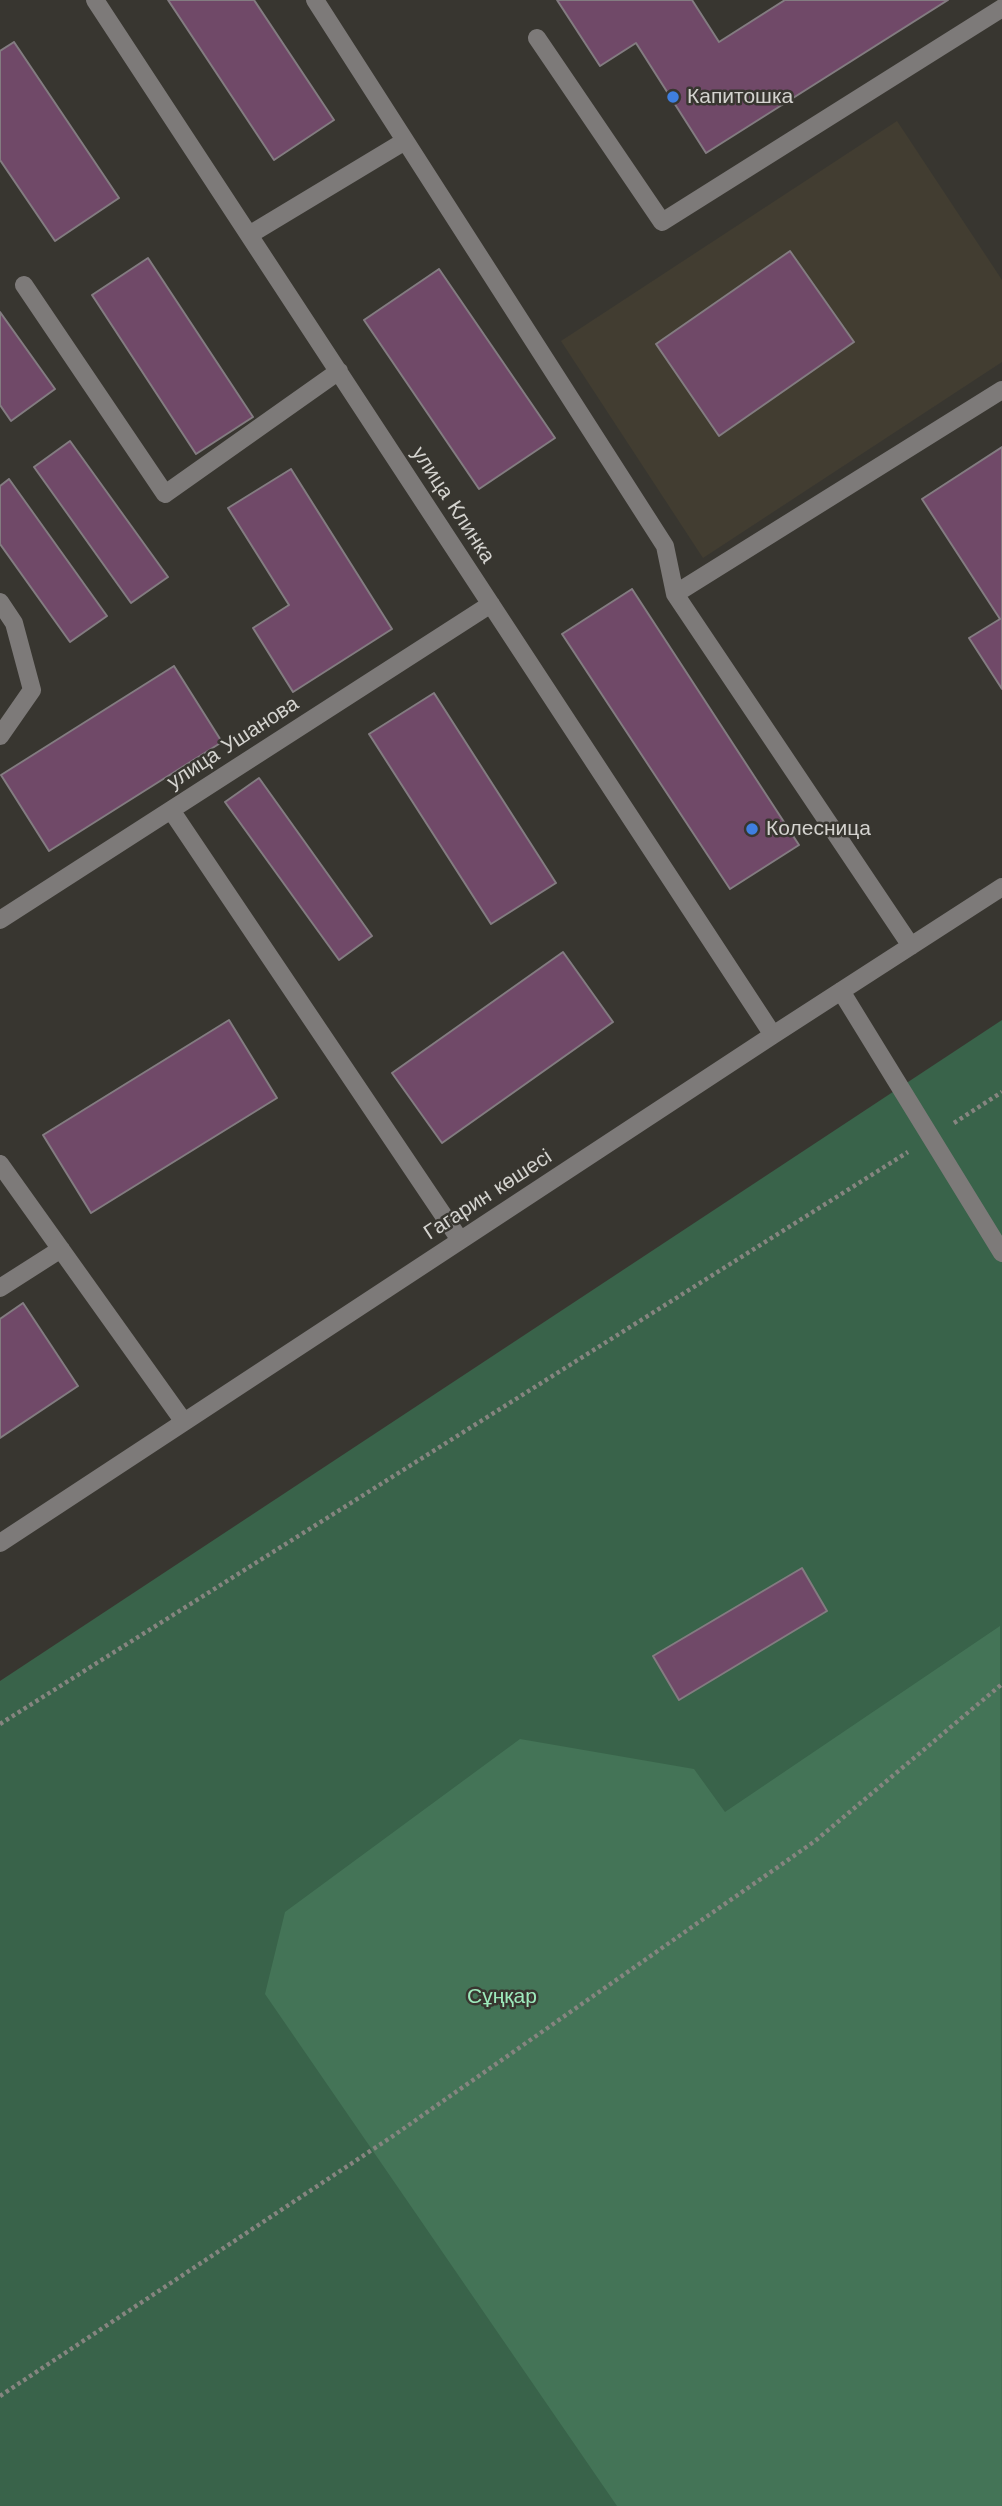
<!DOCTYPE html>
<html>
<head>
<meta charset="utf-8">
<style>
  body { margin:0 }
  canvas { display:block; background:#383630 }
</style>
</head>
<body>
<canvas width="1002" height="2506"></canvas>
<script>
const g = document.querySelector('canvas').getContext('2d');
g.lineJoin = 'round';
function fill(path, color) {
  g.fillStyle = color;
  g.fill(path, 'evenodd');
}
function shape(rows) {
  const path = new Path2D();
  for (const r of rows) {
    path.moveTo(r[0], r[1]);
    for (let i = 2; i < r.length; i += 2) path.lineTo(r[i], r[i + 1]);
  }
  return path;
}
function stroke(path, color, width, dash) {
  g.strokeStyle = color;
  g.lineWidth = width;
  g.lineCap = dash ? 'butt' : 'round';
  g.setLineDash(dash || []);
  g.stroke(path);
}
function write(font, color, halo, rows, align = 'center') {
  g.font = font + ' "Work Sans",sans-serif';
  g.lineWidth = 5;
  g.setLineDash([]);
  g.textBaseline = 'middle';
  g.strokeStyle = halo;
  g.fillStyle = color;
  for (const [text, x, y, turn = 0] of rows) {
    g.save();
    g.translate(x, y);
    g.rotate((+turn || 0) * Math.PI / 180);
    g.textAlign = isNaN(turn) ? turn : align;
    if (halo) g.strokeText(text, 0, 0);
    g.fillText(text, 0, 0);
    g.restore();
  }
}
const built = shape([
  [897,121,1002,280,1002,362,703,558,561,341]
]);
const green = shape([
  [1002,1020,1002,2506,0,2506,0,1681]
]);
const forest = shape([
  [1000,1626,1002,2506,617,2506,265,1994,285,1912,520,1739,694,1769,725,1812]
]);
const building = shape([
  [168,0,254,0,334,120,274,160,168,0],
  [557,0,692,0,719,42,785,0,948,0,706,153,636,43,600,66,557,0],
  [14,42,119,198,55,241,0,160,0,51,14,42],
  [790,251,854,342,719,436,656,344,790,251],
  [148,258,253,417,196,454,92,295,148,258],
  [439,269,555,438,479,489,364,320,439,269],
  [0,312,55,389,11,421,0,405,0,312],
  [70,441,168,577,131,603,34,467,70,441],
  [1002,447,1002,689,969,638,1000,619,922,499,1002,447],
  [291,469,392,629,293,692,253,628,289,605,228,508,291,469],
  [9,479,107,616,70,642,0,544,0,486,9,479],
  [632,589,799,845,730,889,562,634,632,589],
  [174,666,222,742,49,851,1,775,174,666],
  [434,693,556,883,491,924,369,734,434,693],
  [259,778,372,936,339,960,225,802,259,778],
  [563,952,613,1022,442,1143,392,1073,563,952],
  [229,1020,277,1098,91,1213,43,1135,229,1020],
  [23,1303,78,1386,0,1438,0,1319,23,1303],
  [802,1568,827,1611,679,1700,653,1656,802,1568]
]);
const path = shape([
  [954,1123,1002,1092],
  [0,1724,908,1152],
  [0,2396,393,2136,815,1841,1002,1684]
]);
const minor = shape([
  [95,0,773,1035],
  [315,0,665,546,675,594],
  [537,38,662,222,1002,8],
  [249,235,405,141],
  [24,285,165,494,339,371],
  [0,602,14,623,32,690,0,736],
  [171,810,460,1240],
  [0,920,491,604],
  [911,946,675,594,1002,390],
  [841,991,1002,1253],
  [0,1164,184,1422],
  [0,1288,61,1249],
  [0,1543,773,1035,1002,887]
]);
const markers = [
  [673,97,7,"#3f7fe0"],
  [752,829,7,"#3f7fe0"]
];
const poiNames = [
  ["Капитошка",687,97],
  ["Колесница",766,829]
];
const streetNames = [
  ["улица Клинка",453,505,57],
  ["улица Ушанова",233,743,-33],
  ["Гагарин көшесі",488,1195,-33]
];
const parkNames = [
  ["Сұңқар",502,1997]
];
fill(built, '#423d31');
fill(green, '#39634a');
fill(forest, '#447457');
fill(building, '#704968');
stroke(building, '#837c81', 2);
stroke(path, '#868580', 4.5, [3.5, 3.5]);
stroke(minor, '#7d7a79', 18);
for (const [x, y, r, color] of markers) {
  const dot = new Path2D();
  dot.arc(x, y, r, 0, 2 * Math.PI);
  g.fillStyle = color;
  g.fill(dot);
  stroke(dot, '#383630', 2.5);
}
write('21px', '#d4d3cf', '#383630', poiNames, 'left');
write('21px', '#d4d3cf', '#383630', streetNames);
write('21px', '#9eeabc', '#383630', parkNames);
</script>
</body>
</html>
